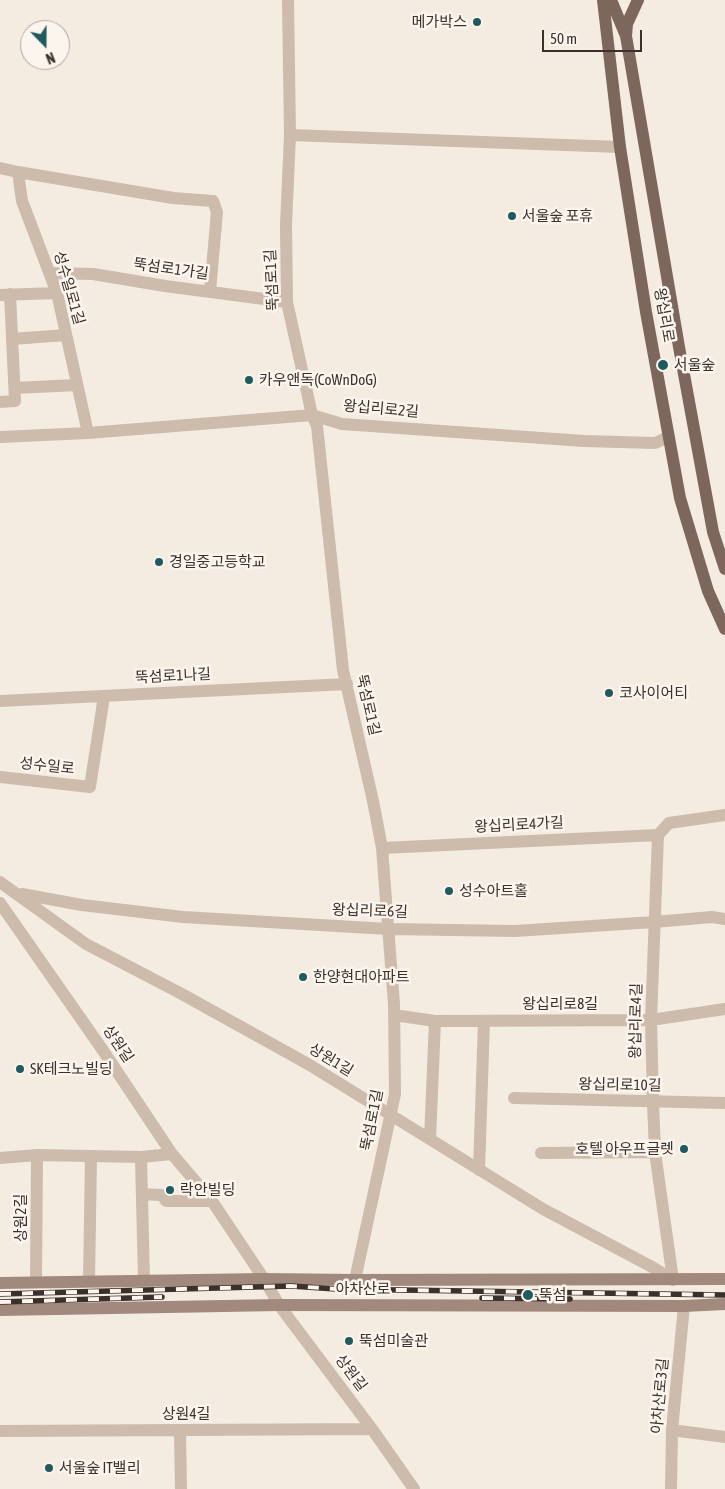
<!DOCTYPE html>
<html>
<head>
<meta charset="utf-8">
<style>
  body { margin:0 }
  #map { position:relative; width:725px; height:1489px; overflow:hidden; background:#f4ebe1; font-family:"Asap Condensed",sans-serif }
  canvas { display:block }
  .north { position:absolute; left:20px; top:20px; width:50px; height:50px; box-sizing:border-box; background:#fbf5ee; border:1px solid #aea6a0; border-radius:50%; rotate:158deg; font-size:14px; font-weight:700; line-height:20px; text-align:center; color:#3b302b }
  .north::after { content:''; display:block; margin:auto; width:18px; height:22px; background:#1f5a5e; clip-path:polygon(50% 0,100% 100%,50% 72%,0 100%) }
  .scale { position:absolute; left:542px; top:30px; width:100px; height:22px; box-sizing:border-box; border:2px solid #3b302b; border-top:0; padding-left:6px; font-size:15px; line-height:18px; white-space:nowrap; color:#3b302b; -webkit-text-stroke:4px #fbf5ee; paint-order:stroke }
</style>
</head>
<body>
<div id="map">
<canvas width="725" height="1489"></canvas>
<div class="north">N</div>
<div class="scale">50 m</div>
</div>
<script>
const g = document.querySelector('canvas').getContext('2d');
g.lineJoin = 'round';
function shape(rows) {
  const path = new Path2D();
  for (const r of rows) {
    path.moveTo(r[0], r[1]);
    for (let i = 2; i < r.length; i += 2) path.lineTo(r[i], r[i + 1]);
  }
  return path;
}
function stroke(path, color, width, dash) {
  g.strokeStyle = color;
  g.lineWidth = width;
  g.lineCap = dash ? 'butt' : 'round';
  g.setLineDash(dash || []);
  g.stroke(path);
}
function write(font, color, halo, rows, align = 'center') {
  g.font = font + ' "Asap Condensed","Noto Sans KR",sans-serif';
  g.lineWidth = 5;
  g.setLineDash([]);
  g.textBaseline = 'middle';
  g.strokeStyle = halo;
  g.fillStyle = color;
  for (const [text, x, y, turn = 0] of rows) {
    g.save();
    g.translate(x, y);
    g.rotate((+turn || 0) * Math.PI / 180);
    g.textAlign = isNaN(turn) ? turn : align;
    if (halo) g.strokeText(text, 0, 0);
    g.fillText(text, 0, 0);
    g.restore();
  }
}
const street = shape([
  [288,0,290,135,286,225,287,302,312,415,317,426,343,670,373,801,382,848,394,1004,395,1094,355,1280],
  [290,135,620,147],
  [0,168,18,172,22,201,57,293,88,433],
  [18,172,173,198,213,201,217,212,210,291],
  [50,273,93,274,165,286,287,302],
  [0,295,57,293],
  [12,339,66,335],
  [15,388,77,385],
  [0,402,15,401,10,294],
  [0,437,88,433,312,415,342,424,584,441,655,443,669,437],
  [0,701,347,684],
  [0,777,90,787,104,696],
  [382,848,658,835],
  [0,882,86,944,180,993,308,1064,543,1209,654,1268,673,1280],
  [22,894,82,905,183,917,388,929,515,931,654,922,712,917,725,919],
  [0,903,102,1049,172,1154,212,1201,264,1279,279,1305,372,1429,414,1489],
  [394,1015,435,1021,651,1020,725,1009],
  [514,1098,725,1103],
  [430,1139,435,1021],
  [541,1153,655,1152],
  [141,1157,144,1280],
  [0,1158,37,1155,141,1157,172,1154],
  [479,1170,484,1021],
  [142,1194,162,1195,166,1201,212,1201],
  [673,1280,655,1152,653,1102,651,1020,658,835,669,823,725,815],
  [89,1281,91,1156],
  [36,1282,37,1155],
  [180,1430,181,1489],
  [672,1430,725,1437],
  [0,1431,372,1429],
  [671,1489,672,1430,684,1306]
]);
const secondary = shape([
  [0,1283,264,1279,355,1280,725,1279],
  [0,1310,279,1305,684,1306,725,1304]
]);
const primary = shape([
  [603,0,620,147,646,312,680,498,708,591,725,629],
  [611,0,626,36,679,347,713,532,725,569],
  [626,36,627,24,638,0]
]);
const rail = shape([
  [0,1294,291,1286,336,1289,725,1295],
  [482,1298,570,1299],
  [0,1302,162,1297]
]);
const markers = [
  [477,22,5,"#1f5a5e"],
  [512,216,5,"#1f5a5e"],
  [663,365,6,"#1f5a5e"],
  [249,380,5,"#1f5a5e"],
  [159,562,5,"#1f5a5e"],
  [609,693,5,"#1f5a5e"],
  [449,891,5,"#1f5a5e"],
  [303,977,5,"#1f5a5e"],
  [20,1069,5,"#1f5a5e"],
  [684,1149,5,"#1f5a5e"],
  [170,1190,5,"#1f5a5e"],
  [528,1295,6,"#1f5a5e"],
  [349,1341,5,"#1f5a5e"],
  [49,1468,5,"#1f5a5e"]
];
const poiNames = [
  ["메가박스",467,22,"right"],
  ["서울숲 포휴",522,216],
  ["서울숲",674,365],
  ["카우앤독(CoWnDoG)",259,380],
  ["경일중고등학교",169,562],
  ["코사이어티",619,693],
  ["성수아트홀",459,891],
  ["한양현대아파트",313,977],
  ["SK테크노빌딩",30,1069],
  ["호텔 아우프글렛",674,1149,"right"],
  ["락안빌딩",180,1190],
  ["뚝섬",539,1295],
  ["뚝섬미술관",359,1341],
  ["서울숲 IT밸리",59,1468]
];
const streetNames = [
  ["뚝섬로1가길",171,269,8],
  ["뚝섬로1길",272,280,-93],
  ["성수일로1길",69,288,74],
  ["왕십리로",664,315,80],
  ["왕십리로2길",381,409,5],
  ["뚝섬로1나길",173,676,-3],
  ["뚝섬로1길",368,705,77],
  ["성수일로",47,766,6],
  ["왕십리로4가길",519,825,-3],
  ["왕십리로6길",370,911,2],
  ["왕십리로8길",560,1004],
  ["왕십리로4길",636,1021,-89],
  ["상원길",118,1044,56],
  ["상원1길",331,1060,31],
  ["왕십리로10길",620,1085,1],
  ["뚝섬로1길",372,1120,-79],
  ["상원2길",21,1218,-90],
  ["아차산로",363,1289],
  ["상원길",351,1373,53],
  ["아차산로3길",660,1396,-85],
  ["상원4길",186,1414]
];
stroke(street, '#cdbbac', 12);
stroke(secondary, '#a18a7d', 12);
stroke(primary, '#7d675c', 12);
stroke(rail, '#3b302b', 5.5);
stroke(rail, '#fbf5ee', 4, [11]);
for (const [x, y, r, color] of markers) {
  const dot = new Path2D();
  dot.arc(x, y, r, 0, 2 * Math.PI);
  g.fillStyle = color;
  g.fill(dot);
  stroke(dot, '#fbf5ee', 2);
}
write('15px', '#3b302b', '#fbf5ee', poiNames, 'left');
write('15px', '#3b302b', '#fbf5ee', streetNames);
</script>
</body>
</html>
